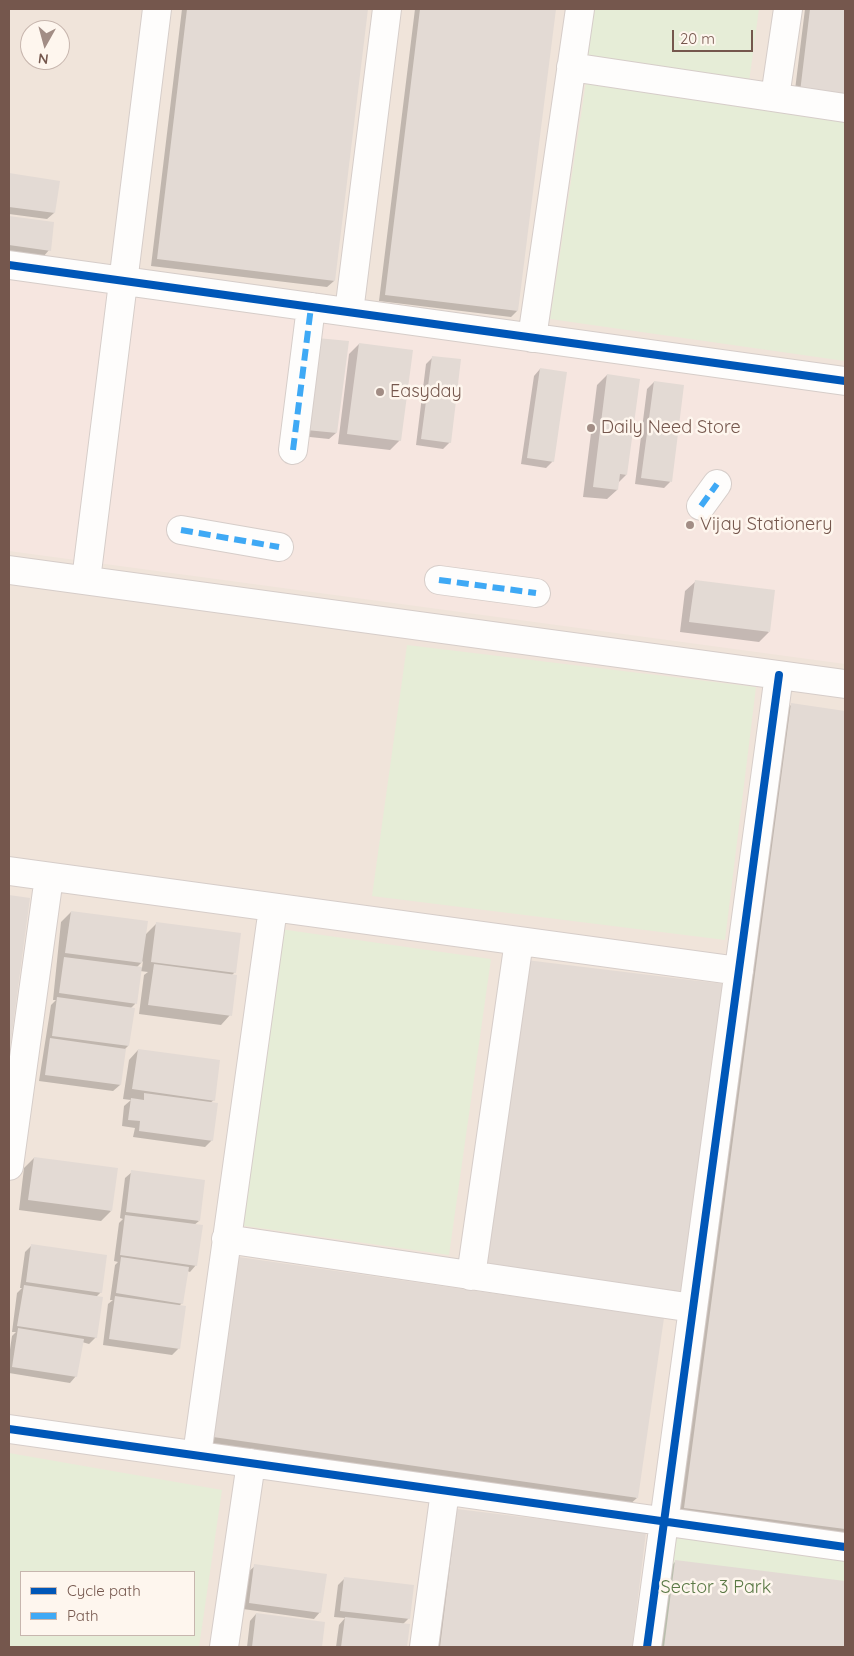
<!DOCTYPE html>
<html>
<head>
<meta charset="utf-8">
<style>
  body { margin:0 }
  #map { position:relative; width:854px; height:1656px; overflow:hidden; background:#f7f2ec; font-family:Quicksand,sans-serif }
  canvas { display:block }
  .frame { position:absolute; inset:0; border:10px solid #75574d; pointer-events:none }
  .legend { position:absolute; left:20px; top:1571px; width:175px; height:65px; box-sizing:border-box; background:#fef6ee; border:1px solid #c7b6ae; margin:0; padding:6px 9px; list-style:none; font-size:15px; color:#75574d }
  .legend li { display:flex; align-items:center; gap:10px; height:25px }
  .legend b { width:25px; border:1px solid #c7b6ae }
  .north { position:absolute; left:20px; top:20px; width:50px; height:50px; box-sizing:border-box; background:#fef6ee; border:1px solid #c7b6ae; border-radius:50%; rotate:187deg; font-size:14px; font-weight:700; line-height:20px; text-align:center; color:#75574d }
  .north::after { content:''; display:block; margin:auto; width:18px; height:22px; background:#a28d85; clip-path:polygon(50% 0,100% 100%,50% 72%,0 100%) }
  .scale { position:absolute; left:672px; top:30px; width:81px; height:22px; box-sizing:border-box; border:2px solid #75574d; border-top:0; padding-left:6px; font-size:15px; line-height:18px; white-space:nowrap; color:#75574d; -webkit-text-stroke:4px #fef6ee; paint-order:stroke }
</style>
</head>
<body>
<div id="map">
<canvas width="854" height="1656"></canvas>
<div class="frame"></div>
<ul class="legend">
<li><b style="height:6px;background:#0057b8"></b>Cycle path</li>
<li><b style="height:6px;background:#3fa9f5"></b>Path</li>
</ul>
<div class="north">N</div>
<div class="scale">20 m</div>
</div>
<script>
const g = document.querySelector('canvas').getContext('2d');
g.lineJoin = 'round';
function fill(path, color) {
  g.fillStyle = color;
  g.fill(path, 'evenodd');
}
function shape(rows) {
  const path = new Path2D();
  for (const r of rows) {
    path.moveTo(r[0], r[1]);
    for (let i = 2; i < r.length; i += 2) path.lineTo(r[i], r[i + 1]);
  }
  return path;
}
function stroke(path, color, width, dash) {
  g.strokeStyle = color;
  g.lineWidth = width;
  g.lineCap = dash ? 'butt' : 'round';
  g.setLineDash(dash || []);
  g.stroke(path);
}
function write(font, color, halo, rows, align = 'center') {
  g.font = font + ' Quicksand,sans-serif';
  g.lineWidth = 5;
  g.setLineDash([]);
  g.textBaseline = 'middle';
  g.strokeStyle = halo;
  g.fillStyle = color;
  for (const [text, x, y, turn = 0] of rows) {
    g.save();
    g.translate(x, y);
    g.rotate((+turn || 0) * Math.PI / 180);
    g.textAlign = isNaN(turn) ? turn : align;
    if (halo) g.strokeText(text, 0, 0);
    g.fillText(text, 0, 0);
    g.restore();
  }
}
const residential = shape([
  [9,9,845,9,845,1647,9,1647],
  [30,30,60,30,60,60,30,60],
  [21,1572,194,1572,194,1635,21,1635]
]);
const commercial = shape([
  [9,269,845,381,845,664,9,551]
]);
const green = shape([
  [585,9,759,9,749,82,578,58],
  [586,82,845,121,845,361,550,319],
  [407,645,756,687,725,940,372,896],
  [280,929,491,959,449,1255,238,1225],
  [9,1453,222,1490,199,1647,9,1647],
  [194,1572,194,1635,21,1635,21,1572],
  [664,1522,845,1547,845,1647,647,1647]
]);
const shadow = shape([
  [182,9,367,9,334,281,327,287,151,266],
  [415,9,554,9,517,311,511,317,379,301],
  [805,9,845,9,845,104,794,98],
  [9,174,58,182,54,213,47,219,9,214],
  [9,217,53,223,49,250,43,257,9,252],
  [318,339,336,433,329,439,300,436],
  [359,344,400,440,390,450,338,444,349,354],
  [433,357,450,442,443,449,416,445,426,364],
  [540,369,553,461,546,468,521,464,534,376],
  [607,375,626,475,618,483,617,490,607,499,583,497,597,385],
  [654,382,670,482,664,488,635,484,647,389],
  [695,582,769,632,759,642,680,632,685,591],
  [791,705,845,712,845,1536,678,1514,785,711],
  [9,897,29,899,9,1046],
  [71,912,145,935,157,923,235,972,231,976,230,1015,221,1025,139,1014,144,975,148,972,140,971,135,1004,131,1008,128,1046,124,1050,120,1085,113,1091,39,1081,51,1005,56,1000,53,1000,61,922],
  [143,961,142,968,136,968],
  [527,961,684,1292,678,1298,481,1273],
  [138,1050,214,1100,210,1103,212,1140,205,1147,133,1137,135,1128,122,1126,124,1106,131,1100,123,1099,129,1060],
  [34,1158,111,1211,101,1221,19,1210,24,1168],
  [132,1172,199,1221,194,1225,196,1265,190,1272,187,1271,182,1303,179,1306,179,1348,172,1355,103,1345,108,1304,113,1300,110,1300,115,1265,118,1262,114,1261,119,1223,123,1219,120,1218,125,1178],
  [31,1246,101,1292,96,1297,96,1337,89,1344,82,1342,76,1376,70,1383,9,1373,9,1356,12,1336,16,1332,12,1332,17,1293,22,1288,20,1288,25,1252],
  [240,1258,637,1498,630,1504,207,1443,233,1264],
  [457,1510,645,1533,631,1647,435,1647,451,1517],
  [676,1561,845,1582,845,1647,659,1647,669,1568],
  [255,1566,320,1612,314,1619,243,1609,248,1572],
  [345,1578,409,1618,403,1624,408,1625,406,1647,336,1647,339,1625,345,1618,334,1617,338,1585],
  [256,1614,324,1623,321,1647,247,1647,250,1621]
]);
const building = shape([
  [187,9,368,9,335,281,157,259],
  [420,9,556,9,518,311,385,295],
  [810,9,845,9,845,98,800,92],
  [9,173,60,181,55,213,9,207],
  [9,216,54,222,51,251,9,245],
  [317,338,349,341,337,433,306,430],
  [359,343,413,350,401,441,347,434],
  [432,356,461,359,451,443,421,439],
  [540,368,567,372,554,462,527,458],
  [607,374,640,379,627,475,620,474,618,490,593,487],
  [654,381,684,385,672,482,641,478],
  [695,580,775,590,770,632,689,622],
  [791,703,845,711,845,1529,684,1508],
  [9,895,30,898,10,1048,9,1048],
  [71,911,148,921,142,963,65,953],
  [156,922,241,933,236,973,151,962],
  [64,957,142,967,137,1004,59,993],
  [526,960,724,984,685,1292,487,1267],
  [154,964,237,975,232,1016,148,1005],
  [57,997,135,1008,129,1046,52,1036],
  [50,1038,126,1049,121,1085,45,1075],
  [138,1049,220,1060,215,1101,132,1089],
  [144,1093,218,1103,213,1141,139,1131,140,1121,128,1120,131,1098,144,1100],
  [34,1157,118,1168,112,1211,28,1200],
  [131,1170,205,1180,200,1221,126,1212],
  [125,1215,203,1225,197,1266,120,1255],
  [31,1244,107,1255,102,1293,26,1282],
  [121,1257,189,1267,183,1304,116,1293],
  [239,1257,664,1318,638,1498,213,1437],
  [24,1285,103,1297,97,1338,17,1326],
  [115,1296,186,1306,180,1349,109,1339],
  [18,1328,84,1339,77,1377,12,1367],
  [457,1509,646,1532,632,1647,440,1647],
  [675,1560,845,1581,845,1647,664,1647],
  [254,1564,327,1574,321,1613,249,1603],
  [344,1577,414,1585,410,1619,340,1611],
  [256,1613,325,1622,322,1647,252,1647],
  [345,1617,410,1624,407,1647,341,1647]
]);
const minor = shape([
  [571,67,845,108],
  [775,97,788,9],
  [9,265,845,381],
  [349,312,387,9],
  [532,338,580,9],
  [293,450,311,307],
  [701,506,717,484],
  [181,530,279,547],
  [9,570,845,684],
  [86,580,157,9],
  [439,580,536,593],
  [9,871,739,971],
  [9,1166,49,877],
  [226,1239,693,1308],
  [471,1276,519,941],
  [9,1429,845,1547],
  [197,1455,273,908],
  [224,1647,251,1463],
  [424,1647,445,1491],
  [647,1647,779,675]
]);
const quiet = shape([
  [293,450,311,307],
  [701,506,717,484],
  [181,530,279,547],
  [439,580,536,593]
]);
const cycleway = shape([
  [9,265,845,381],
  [9,1429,845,1547],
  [647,1647,779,675]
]);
const markers = [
  [380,392,5,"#a28d85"],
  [591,428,5,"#a28d85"],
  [690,525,5,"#a28d85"]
];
const poiNames = [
  ["Easyday",390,392],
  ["Daily Need Store",601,428],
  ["Vijay Stationery",700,525]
];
const parkNames = [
  ["Sector 3 Park",716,1588]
];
fill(residential, '#f0e4da');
fill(commercial, '#f6e6e0');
fill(green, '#e6edd7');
fill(shadow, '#0003');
fill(building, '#e3dad4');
stroke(minor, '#d6cdc9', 30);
stroke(minor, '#fefdfc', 28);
stroke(quiet, '#3fa9f5', 6, [12, 6]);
stroke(cycleway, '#0057b8', 8);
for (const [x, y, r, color] of markers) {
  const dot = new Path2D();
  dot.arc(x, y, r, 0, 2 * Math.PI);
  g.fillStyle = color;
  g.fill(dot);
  stroke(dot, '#fef6ee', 2);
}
write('18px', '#75574d', '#fef6ee', poiNames, 'left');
write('18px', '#5a7945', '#fef6ee', parkNames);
</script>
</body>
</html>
